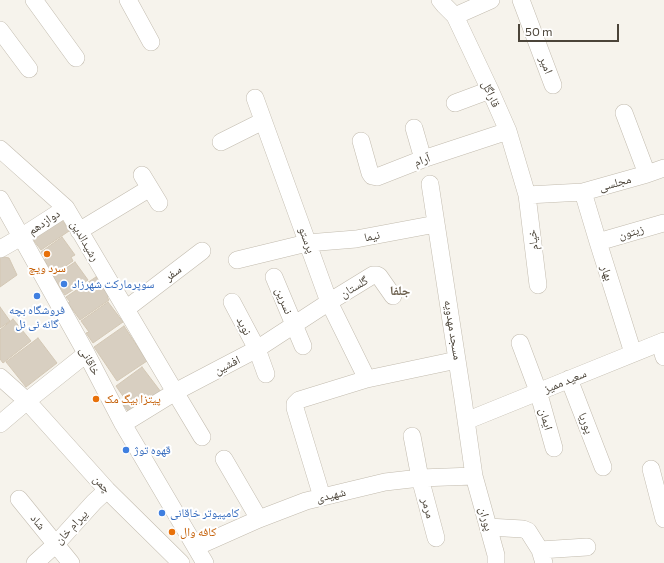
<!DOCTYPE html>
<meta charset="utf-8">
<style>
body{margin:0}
#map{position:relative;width:664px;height:563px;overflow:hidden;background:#f6f3ec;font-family:Commissioner,sans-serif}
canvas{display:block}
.scale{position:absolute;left:518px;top:24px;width:101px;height:18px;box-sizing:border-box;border:2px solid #4b4439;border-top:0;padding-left:5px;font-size:12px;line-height:14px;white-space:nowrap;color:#4b4439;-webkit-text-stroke:3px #fff;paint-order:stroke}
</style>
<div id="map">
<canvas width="664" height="563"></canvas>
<div class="scale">50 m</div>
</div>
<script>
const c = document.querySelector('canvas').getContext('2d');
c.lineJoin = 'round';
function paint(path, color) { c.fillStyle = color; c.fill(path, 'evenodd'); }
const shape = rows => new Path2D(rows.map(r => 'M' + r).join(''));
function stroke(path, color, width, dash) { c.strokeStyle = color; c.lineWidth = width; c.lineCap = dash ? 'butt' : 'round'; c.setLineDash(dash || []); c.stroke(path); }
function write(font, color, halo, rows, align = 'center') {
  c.font = font + ' Commissioner,"Noto Naskh Arabic",sans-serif'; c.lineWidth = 4; c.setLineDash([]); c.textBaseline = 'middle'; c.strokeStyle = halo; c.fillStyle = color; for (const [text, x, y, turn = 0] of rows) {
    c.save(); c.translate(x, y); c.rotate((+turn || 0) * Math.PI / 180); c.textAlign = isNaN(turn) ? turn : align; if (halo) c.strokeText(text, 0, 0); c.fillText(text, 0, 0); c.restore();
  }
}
const building = shape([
 [61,218,69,231,41,250,34,241,39,229,61,218],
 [62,237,75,255,71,257,73,261,54,274,44,260,46,259,41,252,62,237],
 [0,256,9,258,17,275,0,287,0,256],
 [75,262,88,280,65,295,53,277,75,262],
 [96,277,109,296,107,297,109,300,80,320,68,303,70,302,66,297,96,277],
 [108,302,123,322,93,343,86,333,89,332,81,321,108,302],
 [0,307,10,321,0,328,0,307],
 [13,319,31,341,3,363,0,359,0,330,13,319],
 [124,326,147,361,117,381,94,347,124,326],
 [38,338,57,363,26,387,6,362,38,338],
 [142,367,161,392,131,415,121,402,125,399,116,386,142,367]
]);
paint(building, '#d8cfc1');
stroke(building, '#d3c7b4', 1);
const minor = shape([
 [34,0,76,58],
 [128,0,151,42],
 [440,0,444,5,455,16,490,90,508,131,527,195,538,285],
 [521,0,553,85],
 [455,16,491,0],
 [0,30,29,69],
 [255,98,329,302,367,379],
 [455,103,490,90],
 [624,113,647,174],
 [414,128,423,159],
 [361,141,370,173,372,176,377,177,423,159,508,131],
 [221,142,263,121],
 [0,149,66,208,175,392,202,437],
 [142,175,159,203],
 [430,184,463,399,474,476,496,555,496,563],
 [583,192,598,242,633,353],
 [527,195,583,192,647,174,664,168],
 [0,199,85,351,123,424,205,563],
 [79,231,150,188],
 [598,242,664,223],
 [0,249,21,237,66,208],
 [237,260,307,243,356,239,436,224],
 [274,277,303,346],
 [232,302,257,349,266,374],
 [126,309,202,251],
 [520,343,538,391,554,448],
 [660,343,664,357],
 [0,377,27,401,107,490,181,563],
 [569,379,603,467],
 [466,421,664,341],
 [0,424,27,401,86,354],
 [123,424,175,392,257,349,329,302,373,275,377,275,379,276,393,296],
 [412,436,420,478,436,538],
 [224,459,259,519],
 [651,469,664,519],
 [322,497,295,408,295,404,299,400,367,379,457,360],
 [19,499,71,563],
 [488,527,523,529,528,531,540,550,544,563],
 [196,547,259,519,306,501,385,482,420,478,474,476],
 [540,550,587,547],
 [35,563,56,544,94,502,107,490]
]);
stroke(minor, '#c2bbae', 18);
stroke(minor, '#fff', 17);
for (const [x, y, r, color] of [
 [47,254,4,"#e8710a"],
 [64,284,4,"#3f7fe0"],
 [37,296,4,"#3f7fe0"],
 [96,399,4,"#e8710a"],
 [126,450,4,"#3f7fe0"],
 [162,513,4,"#3f7fe0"],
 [172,532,4,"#e8710a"]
]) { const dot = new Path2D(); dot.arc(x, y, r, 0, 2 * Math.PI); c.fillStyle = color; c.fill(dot); stroke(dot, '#fff', 1.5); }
write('12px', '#4b4439', '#fff', [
 ["امیر",546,65,69],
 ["قاراگل",491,94,66],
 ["آرام",422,160,-20],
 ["مجلسی",615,183,-15],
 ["دوازدهم",44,222,-34],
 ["زیتون",631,232,-16],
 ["نیما",372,236,-11],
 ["پرستو",307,240,70],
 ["خیام",533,240,-97],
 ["رشیدالدین",85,241,60],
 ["سفر",173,273,-37],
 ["بهار",607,273,72],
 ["گلستان",354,287,-31],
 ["نسرین",284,301,68],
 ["نوید",244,326,63],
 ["مسجد مهدویه",453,330,81],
 ["خاقانی",90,361,62],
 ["افشین",227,365,-27],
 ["سعید ممیز",565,381,-22],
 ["ایمان",546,419,75],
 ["پوریا",586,423,69],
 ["چمن",102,484,47],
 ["شهیدی",331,495,-13],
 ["مرمر",428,508,75],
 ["پوران",486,519,75],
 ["شاد",38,522,51],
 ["یپرام خان",71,527,-47]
]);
write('12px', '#c56008', '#fff', [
 ["سرد ویچ",47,268,"center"],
 ["پیتزا بیگ مک",104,399],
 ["کافه وال",180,532]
], 'left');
write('12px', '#366cbe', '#fff', [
 ["سوپرمارکت شهرزاد",72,284],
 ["فروشگاه بچه",37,310,"center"],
 ["گانه نی نل",37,324,"center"],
 ["قهوه توژ",134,450],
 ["کامپیوتر خاقانی",170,513]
], 'left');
write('bold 13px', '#6e6250', '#fff', [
 ["جلفا",400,291]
]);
</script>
